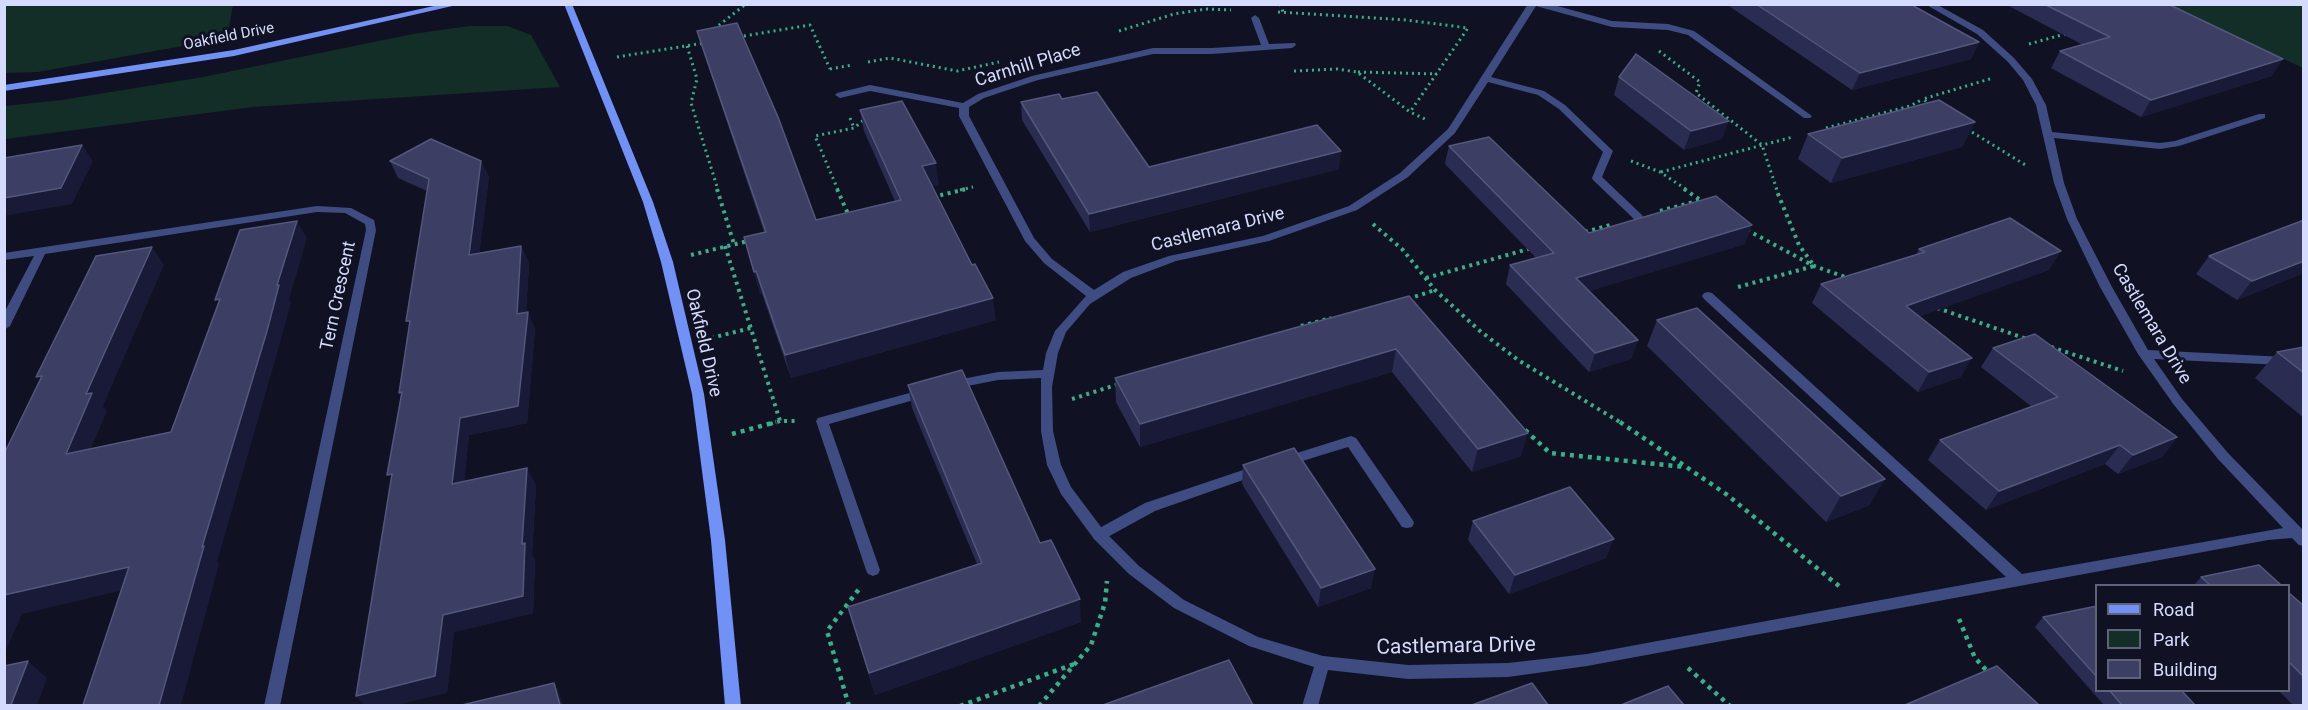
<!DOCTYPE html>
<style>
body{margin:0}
#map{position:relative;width:2308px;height:710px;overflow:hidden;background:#101224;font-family:Roboto,sans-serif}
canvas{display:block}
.frame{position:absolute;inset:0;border:6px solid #d5dbfd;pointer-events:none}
.legend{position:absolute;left:2095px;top:584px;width:195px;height:108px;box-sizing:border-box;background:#101224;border:2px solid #5f627b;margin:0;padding:8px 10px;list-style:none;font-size:18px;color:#d5dbfd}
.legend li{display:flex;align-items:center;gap:12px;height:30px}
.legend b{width:30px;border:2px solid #5f627b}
</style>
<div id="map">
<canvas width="2308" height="710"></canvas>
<div class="frame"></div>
<ul class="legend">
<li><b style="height:8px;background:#7291f7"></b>Road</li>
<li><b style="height:16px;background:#132e26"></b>Park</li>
<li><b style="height:16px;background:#3c3f63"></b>Building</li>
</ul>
</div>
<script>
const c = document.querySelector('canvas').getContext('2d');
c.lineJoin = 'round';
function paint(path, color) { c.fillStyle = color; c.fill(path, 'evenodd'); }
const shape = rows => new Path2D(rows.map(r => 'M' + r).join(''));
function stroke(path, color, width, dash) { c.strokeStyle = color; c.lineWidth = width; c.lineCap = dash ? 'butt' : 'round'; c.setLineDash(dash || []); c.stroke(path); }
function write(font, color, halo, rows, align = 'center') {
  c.font = font + ' Roboto,sans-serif'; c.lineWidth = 6; c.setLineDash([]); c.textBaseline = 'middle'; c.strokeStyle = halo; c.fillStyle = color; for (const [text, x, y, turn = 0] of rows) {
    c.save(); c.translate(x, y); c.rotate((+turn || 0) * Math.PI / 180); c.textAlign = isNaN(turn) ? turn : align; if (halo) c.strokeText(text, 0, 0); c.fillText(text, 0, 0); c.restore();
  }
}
paint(shape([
 [4,5,5,4,233,5,227,38,38,72,5,73],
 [2168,5,2303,5,2303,68],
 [469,26,507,26,531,35,560,87,253,107,5,139,5,106,62,100,203,77,413,34]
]), '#132e26');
stroke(shape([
 [1280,4,1283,12],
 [1278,12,1406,20,1468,28,1410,112],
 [714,29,746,4],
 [1119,31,1174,14,1206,9,1231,10],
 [738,37,810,25,830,69],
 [2029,44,2065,34],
 [687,46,697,79,691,103,718,190],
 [1659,51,1700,82,1696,93,1762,145,1777,190],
 [617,57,704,43],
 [868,62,890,58,957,71,999,62],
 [830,69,852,65],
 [1294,71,1337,69,1357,72,1410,112,1427,120],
 [1358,72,1437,74],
 [1931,105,1923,99,1993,78],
 [850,118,854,128],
 [1826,128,1910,106,1923,99],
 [1967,129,2027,166],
 [1631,161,1660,172,1687,190],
 [1661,172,1793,137],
 [838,190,815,136,854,128,865,119],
 [960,190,973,187]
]), '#36b089', 3, [2, 4]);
stroke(shape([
 [717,189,734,244],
 [837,189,849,216],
 [1684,189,1705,203],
 [933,197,966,189],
 [1660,211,1701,200],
 [1373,224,1403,250,1435,290,1480,331,1518,360,1623,424],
 [1747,230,1814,266,1848,278],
 [1585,232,1610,225],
 [725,246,780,421,797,421],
 [691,255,748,241],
 [1426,278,1532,248],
 [1738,287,1814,266,1799,245,1776,189],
 [1408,299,1435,290],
 [1937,308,2027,339],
 [1301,326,1331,318],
 [711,338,751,328],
 [2051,347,2123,371],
 [1072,399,1119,384],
 [770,424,780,421]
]), '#36b089', 4, [3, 4.5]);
stroke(shape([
 [1620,422,1726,494,1839,586],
 [1525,430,1550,453,1685,467],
 [732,434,776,422],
 [1959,619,1975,658,1988,672],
 [1688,668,1730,706],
 [849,706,827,631,859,589],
 [960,706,1077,663],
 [1039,706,1091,645,1105,603,1107,581]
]), '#36b089', 4.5, [4, 5]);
paint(shape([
 [1351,436,1356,438,1412,519,1414,523,1412,527,1407,528,1402,527,1348,447,1286,466,1281,464,1279,461,1281,458,1351,436],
 [1258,465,1263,467,1265,470,1263,473,1155,511,1104,539,1099,540,1094,539,1092,535,1094,531,1145,503,1258,465]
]), '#3e4c81');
paint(shape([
 [1528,4,1550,4,1612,21,1668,24,1694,31,1812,116,1810,118,1804,118,1688,35,1668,30,1612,27,1536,6,1491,77,1544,91,1565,105,1613,151,1602,177,1642,215,1643,217,1642,219,1634,219,1593,180,1592,178,1603,152,1559,109,1538,95,1488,82,1455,133,1408,177,1357,210,1269,241,1176,261,1131,278,1090,304,1066,332,1058,353,1052,387,1053,431,1061,465,1071,487,1104,531,1139,566,1184,600,1258,637,1323,656,1408,665,1508,663,1587,654,2006,577,1704,299,1702,296,1704,293,1708,292,1712,293,2022,574,2283,528,2218,459,2174,405,2138,354,2100,287,2067,219,2054,183,2036,105,2023,80,2008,62,1977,34,1925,4,1936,4,1983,30,2014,58,2032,79,2046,105,2052,132,2160,143,2175,141,2259,114,2265,114,2265,118,2179,146,2160,149,2054,138,2064,183,2077,219,2112,287,2148,350,2304,358,2304,366,2154,359,2182,399,2228,453,2304,531,2304,546,2299,545,2292,538,2268,540,1587,666,1508,677,1408,679,1328,670,1318,706,1302,706,1314,667,1249,646,1174,608,1129,574,1094,539,1061,494,1047,465,1041,431,1041,378,998,380,952,389,946,385,952,381,998,372,1043,370,1046,353,1055,331,1086,296,1044,263,1025,241,959,116,959,108,870,91,840,98,835,95,837,93,870,85,963,103,978,94,1032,76,1153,48,1212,48,1261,45,1251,18,1255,15,1259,18,1269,44,1295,43,1296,45,1292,48,1212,54,1153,54,1038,80,984,98,969,107,969,116,1034,238,1052,259,1094,290,1123,272,1169,256,1263,236,1349,206,1400,173,1448,129,1528,4],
 [317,206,351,208,374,220,376,230,280,706,264,706,366,230,365,224,345,213,317,212,45,254,10,326,4,330,4,313,34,256,4,260,4,253,317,206],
 [924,389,930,393,928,396,829,424,880,570,878,574,873,576,868,574,866,570,816,421,818,418,924,389]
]), '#3e4c81');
paint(shape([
 [443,4,461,4,234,56,4,91,4,85,234,50,443,4],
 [564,4,572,4,653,202,673,262,704,394,725,540,741,706,725,706,711,540,692,394,661,262,643,202,564,4]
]), '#7291f7');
paint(shape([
 [1726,4,1910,4,1979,42,1971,59,1852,90],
 [2005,4,2168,4,2272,76,2141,117,2051,68,2060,51,2083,45],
 [697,31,816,220,895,201,864,131,860,110,939,185,932,186,996,320,791,378,762,294,760,294,744,237,764,232,703,51],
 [1619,77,1722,139,1684,150,1614,95],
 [1062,99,1149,167,1339,169,1090,232,1022,120,1021,102],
 [1975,122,1962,147,1831,183,1798,159,1808,134],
 [1449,146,1589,233,1745,244,1589,291,1638,340,1631,359,1589,372,1506,284,1510,265,1536,258,1445,164],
 [390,161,481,161,489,177,479,253,521,246,529,263,526,312,535,329,527,423,469,435,464,481,536,485,532,555,535,560,533,613,454,632,447,693,391,480,409,327,427,191,398,178],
 [2304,220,2304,273,2237,300,2196,274,2209,256],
 [1919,249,2049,270,1919,316,1961,377,1918,392,1812,303,1821,284,1916,255],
 [1409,296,1521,456,1472,472,1392,372,1140,447,1116,402,1115,378],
 [1657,320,1870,505,1826,522,1647,346],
 [2304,347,2304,418,2255,378,2277,352],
 [1993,348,2177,437,2162,457,2118,474,2105,464,1986,510,1928,460,1940,440,2032,407,1981,367],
 [908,385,1040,543,1081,622,875,695,848,607,977,564,912,408],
 [1243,465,1371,588,1318,607,1242,484],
 [1473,521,1606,558,1509,594,1468,540],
 [2201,577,2281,585,2194,585],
 [2289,593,2304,606,2304,705,2293,705,2278,690,2289,690],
 [2097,606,2097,690,2181,690,2195,705,2104,705,2035,627,2043,617]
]), '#2a2c51');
paint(shape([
 [1979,42,1971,59,1852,90,1860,73],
 [2283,59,2272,76,2141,117,2151,100],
 [1729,121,1722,139,1684,150,1691,131],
 [1975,122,1962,147,1831,183,1842,158],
 [82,145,93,161,72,204,4,216,4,198],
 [1341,151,1339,169,1090,232,1089,214],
 [481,161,489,177,477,272,469,255],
 [936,163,939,185,925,188,922,166],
 [297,221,307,238,289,300,291,303,278,350,217,562,219,564,181,705,159,705,202,547,277,285],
 [1752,225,1745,244,1570,297,1576,278],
 [521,246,529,263,525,331,517,314],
 [152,247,164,265,103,406,107,411,81,472,66,454,86,394],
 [2061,251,2049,270,1896,325,1906,306],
 [2304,261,2304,273,2237,300,2252,281],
 [756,271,762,294,760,294,754,272],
 [993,298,996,320,791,378,785,355],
 [528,312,535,329,527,423,469,435,462,501,452,484,460,418],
 [1638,340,1631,359,1589,372,1595,353],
 [1396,349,1392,372,1140,447,1140,424],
 [1972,358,1961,377,1918,392,1929,372],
 [1528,433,1521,456,1472,472,1478,449],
 [2177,437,2162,457,2118,474,2133,455],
 [2120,445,2105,464,1986,510,1999,491],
 [527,468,536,485,532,555,535,560,533,613,454,632,447,693,397,705,364,705,356,696,443,615,522,544],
 [1885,479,1870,505,1826,522,1841,496],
 [1614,539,1606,558,1509,594,1515,575],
 [129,567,145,585,22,614,4,655,4,595],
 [1375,569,1371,588,1318,607,1321,588],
 [1080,599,1081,622,875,695,869,673],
 [28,661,47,678,37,705,11,705],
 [554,683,559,692,563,705,560,705]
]), '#181a37');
const building = shape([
 [1756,4,1910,4,1979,42,1860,73,1756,4],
 [2044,4,2168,4,2283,59,2151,100,2060,51,2110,37,2044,4],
 [737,23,778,117,816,220,901,200,860,110,902,101,936,163,922,166,972,265,975,264,993,298,785,355,756,271,754,272,744,237,766,232,697,31,737,23],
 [1636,54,1729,121,1691,131,1619,77,1636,54],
 [1097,92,1149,167,1317,125,1341,151,1089,214,1021,102,1059,94,1062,99,1097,92],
 [1939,100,1975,122,1842,158,1808,134,1939,100],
 [1489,137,1589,233,1716,196,1752,225,1576,278,1638,340,1595,353,1510,265,1554,253,1449,146,1489,137],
 [431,139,481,161,469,255,521,246,517,314,528,312,518,406,460,418,452,484,527,468,522,544,525,543,523,596,443,615,435,676,356,696,392,474,387,475,402,392,399,393,410,321,406,321,429,179,390,161,431,139],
 [82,145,61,188,4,198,4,158,82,145],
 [2010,218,2061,251,1906,306,1972,358,1929,372,1821,284,1925,252,1919,249,2010,218],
 [2304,220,2304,261,2252,281,2209,256,2304,220],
 [297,221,277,285,279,285,267,331,202,547,204,546,159,705,83,705,129,567,4,595,4,454,42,376,36,377,96,256,152,247,86,394,92,393,66,454,171,432,220,299,215,300,240,230,297,221],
 [1409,296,1528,433,1478,449,1396,349,1140,424,1115,378,1409,296],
 [1697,308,1885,479,1841,496,1657,320,1697,308],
 [2035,334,2177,437,2133,455,2120,445,1999,491,1940,440,2058,397,1993,348,2035,334],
 [2304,347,2304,373,2277,352,2304,347],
 [962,370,1040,543,1051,540,1080,599,869,673,848,607,982,563,908,385,962,370],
 [1294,448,1375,569,1321,588,1243,465,1294,448],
 [1570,487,1614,539,1515,575,1473,521,1570,487],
 [2259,565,2281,585,2210,585,2201,577,2259,565],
 [2289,593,2304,606,2304,677,2289,662,2289,593],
 [2097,606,2097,677,2043,617,2097,606],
 [1229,660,1253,705,1103,705,1229,660],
 [28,661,11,705,4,705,4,666,28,661],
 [1997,666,2039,705,1905,705,1997,666],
 [554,683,560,705,462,705,554,683],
 [1532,683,1548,705,1472,705,1532,683],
 [1668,686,1684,705,1621,705,1668,686],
 [2109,690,2181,690,2195,705,2122,705,2109,690]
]);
paint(building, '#3c3f63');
stroke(building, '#54577c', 1.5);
write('15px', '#d5dbfd', '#101224', [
 ["Oakfield Drive",229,37,-11]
]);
write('18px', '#d5dbfd', '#101224', [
 ["Carnhill Place",1028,66,-17],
 ["Castlemara Drive",1218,230,-14],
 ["Tern Crescent",339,296,-78],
 ["Castlemara Drive",2151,324,59],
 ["Oakfield Drive",703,343,77]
]);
write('21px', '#d5dbfd', '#101224', [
 ["Castlemara Drive",1456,647,-1]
]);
</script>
